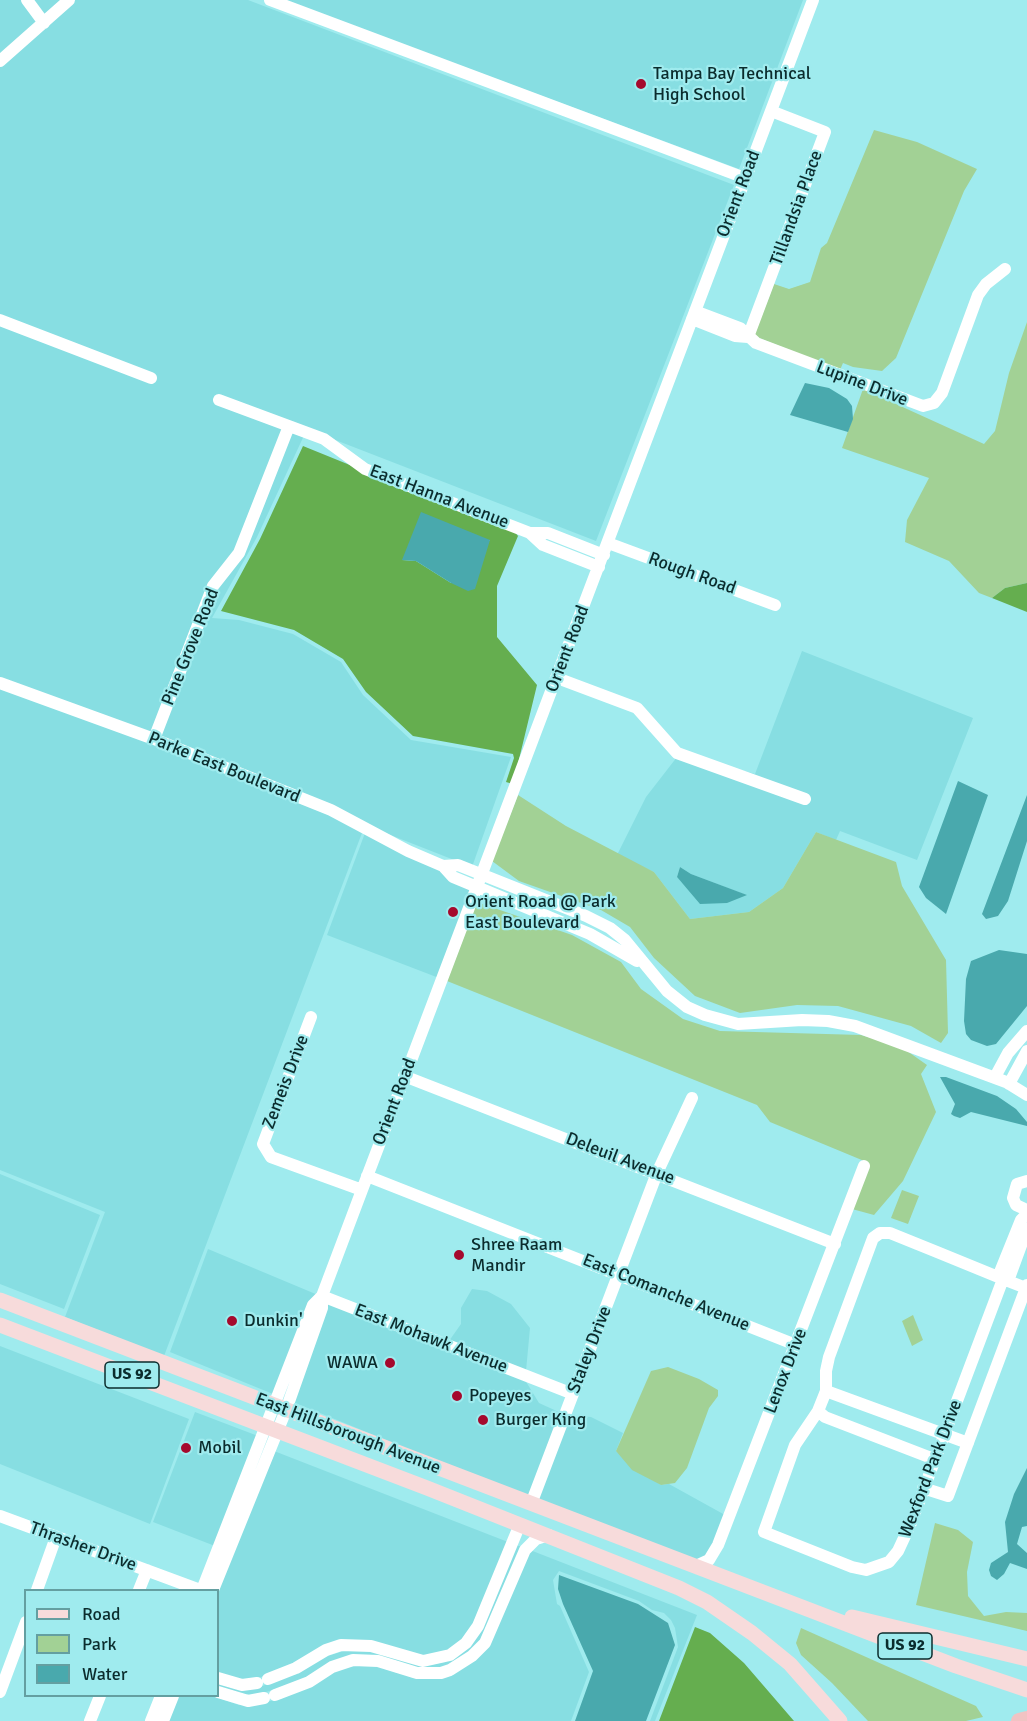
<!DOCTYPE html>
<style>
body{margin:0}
#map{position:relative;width:1027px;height:1721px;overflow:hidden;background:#9febee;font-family:Signika,sans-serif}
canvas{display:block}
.legend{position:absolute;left:24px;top:1589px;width:195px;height:108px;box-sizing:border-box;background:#9febee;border:2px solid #649fa1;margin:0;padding:8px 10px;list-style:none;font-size:18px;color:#0b2c2d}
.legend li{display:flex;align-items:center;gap:12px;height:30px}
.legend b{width:30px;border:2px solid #649fa1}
</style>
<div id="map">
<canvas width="1027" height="1721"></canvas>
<ul class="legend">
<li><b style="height:8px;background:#f7dbdb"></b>Road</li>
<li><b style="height:16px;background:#a2d195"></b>Park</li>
<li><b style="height:16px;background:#49a9ad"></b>Water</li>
</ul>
</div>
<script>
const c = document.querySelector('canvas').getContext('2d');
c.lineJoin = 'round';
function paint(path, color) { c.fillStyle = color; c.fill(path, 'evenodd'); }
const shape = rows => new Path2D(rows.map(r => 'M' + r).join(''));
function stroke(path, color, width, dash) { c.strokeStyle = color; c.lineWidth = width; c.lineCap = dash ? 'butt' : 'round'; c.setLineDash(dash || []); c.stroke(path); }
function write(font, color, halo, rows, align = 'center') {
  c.font = font + ' Signika,sans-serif'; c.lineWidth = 4.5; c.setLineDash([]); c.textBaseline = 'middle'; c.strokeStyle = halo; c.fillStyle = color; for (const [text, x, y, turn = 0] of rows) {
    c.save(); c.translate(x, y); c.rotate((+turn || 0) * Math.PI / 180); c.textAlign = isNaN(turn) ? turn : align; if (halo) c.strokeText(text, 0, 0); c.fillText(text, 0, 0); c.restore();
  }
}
paint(shape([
 [0,0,248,0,734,185,596,541,307,429,257,537,212,618,239,620,293,634,341,662,363,695,411,740,511,757,472,867,365,825,164,1356,65,1317,105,1212,0,1170],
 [283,0,803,0,739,169],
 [802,651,973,718,917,860,840,831,836,840,816,832,783,888,749,912,690,919,654,872,617,855,646,797,677,757,807,805,810,797,730,767,755,774],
 [680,867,691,874,746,895,685,886,677,877],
 [365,833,440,867,473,891,439,978,327,935],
 [0,1174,100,1215,64,1309,0,1284],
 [208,1249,318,1295,273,1394,170,1352],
 [472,1289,487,1291,511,1304,530,1328,526,1371,449,1341,461,1324,461,1308],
 [326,1303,525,1380,539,1403,561,1413,528,1498,293,1402],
 [0,1346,189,1419,150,1524,0,1464],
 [195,1412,258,1436,215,1546,153,1522],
 [569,1415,591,1417,623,1433,616,1451,661,1485,669,1484,725,1515,709,1554,696,1562,536,1501],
 [274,1451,508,1542,468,1635,448,1651,423,1656,372,1642,258,1678,242,1680,218,1673,218,1590],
 [516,1545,522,1547,477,1647,445,1668,418,1669,379,1657,253,1696,218,1688,218,1683,260,1687,291,1675,335,1651,363,1649,429,1665,445,1662,464,1651],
 [530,1550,697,1615,655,1721,650,1721,678,1647,675,1628,671,1620,664,1613,652,1610,639,1601,559,1571,553,1580,557,1604,560,1606,589,1672,571,1721,168,1721,177,1696,213,1696,239,1705,254,1705,283,1698,341,1668,370,1664,405,1675,474,1660]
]), '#87dee2');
paint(shape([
 [874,130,917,142,977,169,964,191,896,358,882,371,853,367,843,363,840,370,754,336,774,284,789,289,810,282,821,248,827,243,837,219],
 [1027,322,1027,583,1005,588,992,598,979,593,949,561,905,542,907,520,929,478,842,448,863,389,984,444,995,431,1009,373],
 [518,795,566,826,654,872,690,919,749,912,783,888,816,832,896,862,902,886,946,960,948,1033,941,1043,911,1026,838,1006,797,1005,740,1013,695,996,654,958,630,927,601,910,519,881,492,861],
 [477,902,572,935,621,962,641,989,683,1019,720,1031,861,1035,900,1046,927,1065,921,1074,936,1112,903,1181,874,1215,852,1209,869,1163,770,1122,757,1105,447,981],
 [902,1190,919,1196,908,1224,891,1218],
 [913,1315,923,1340,912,1346,902,1321],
 [668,1367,699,1379,718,1390,718,1396,709,1408,687,1468,675,1483,661,1485,632,1470,616,1451,651,1371],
 [935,1523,958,1530,973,1542,967,1572,968,1596,984,1616,1006,1612,1027,1613,1027,1631,916,1605],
 [801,1628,976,1706,983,1717,966,1721,868,1721,832,1683,801,1655,796,1643]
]), '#a2d195');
paint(shape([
 [303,446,515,532,518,536,497,586,497,637,537,685,513,784,506,782,514,758,513,754,413,736,366,692,343,659,294,630,221,611,260,539],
 [490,540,451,583,416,561,402,560],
 [1027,583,1027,612,992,598,1005,588],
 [695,1627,710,1633,744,1663,794,1721,659,1721]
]), '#65ae4f');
paint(shape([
 [805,383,829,388,847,399,852,406,853,419,848,432,790,415],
 [421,512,490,540,475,589,468,591,451,583,416,561,402,560],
 [958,781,988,795,946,914,926,898,919,887],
 [1027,795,1027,841,1008,901,998,916,986,919,982,914],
 [680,867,691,874,747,895,727,903,700,904,677,877],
 [999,950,1027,954,1027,1006,996,1044,987,1046,971,1040,966,1034,964,1021,966,979,971,961],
 [940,1077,946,1077,997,1096,1016,1109,1027,1122,1027,1126,971,1112,960,1118,954,1116,951,1114,955,1104],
 [1027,1468,1027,1526,1022,1527,1017,1544,1027,1553,1027,1569,1010,1563,1004,1574,997,1580,991,1576,989,1570,991,1563,1008,1552,1005,1522,1014,1494],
 [559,1575,638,1604,668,1623,675,1645,646,1721,575,1721,593,1671,563,1604,558,1589]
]), '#49a9ad');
stroke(shape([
 [27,0,44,23],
 [270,0,745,178],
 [0,61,69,0],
 [695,311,740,328,756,343,923,406,934,403,942,393,978,295,986,284,1005,269],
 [692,319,735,336,748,337],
 [0,320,151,378],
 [748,337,825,132,771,111],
 [219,400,324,439,365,469,530,533,548,533,604,555],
 [530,533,543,545,599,567],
 [608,543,775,605],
 [557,678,637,708,677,753,805,799],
 [0,683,154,739,331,810,408,851,443,866,458,865,586,916,610,928,625,940,667,991,687,1007,705,1015,738,1024,802,1020,828,1021,855,1026,1006,1082,1027,1095],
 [154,739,213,586,239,553,289,426],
 [443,866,453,877,590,934,637,961],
 [311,1017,263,1144,271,1157,362,1190],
 [404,1076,835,1244],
 [995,1077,1008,1053,1027,1031],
 [1009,1084,1027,1051],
 [367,1176,796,1345],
 [1027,1181,1017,1184,1013,1198,1016,1205,1027,1210],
 [998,1277,1021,1220,1027,1214],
 [1003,1279,911,1523,898,1551,889,1562,866,1570,852,1567,764,1532,795,1445,818,1411,826,1391,826,1371,829,1357,873,1238,880,1233,890,1233,937,1252,1008,1281,1026,1288],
 [1008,1281,1027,1229],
 [322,1296,573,1394],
 [826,1391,968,1443],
 [818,1411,825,1417,934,1459],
 [923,1488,948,1496,1027,1285],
 [531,1504,657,1173,692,1098],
 [0,1516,200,1590],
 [696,1566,709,1560,718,1545,864,1166],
 [37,1590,56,1537],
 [139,1590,147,1570],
 [202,1590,313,1305,322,1296],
 [213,1590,286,1410,322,1308,322,1296,362,1190,813,0],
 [218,1678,242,1685,257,1683],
 [268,1679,296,1668,326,1650,341,1645,371,1646,423,1661,450,1655,466,1643,478,1626,520,1524],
 [0,1692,26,1622],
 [218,1692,248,1701,264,1698],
 [275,1695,309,1682,332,1667,353,1660,378,1661,417,1673,441,1673,450,1670,472,1656,485,1643,525,1550,536,1539,549,1535],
 [90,1721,100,1696],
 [151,1721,161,1696],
 [163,1721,173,1696]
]), '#fff', 12);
stroke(shape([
 [0,1300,956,1666,1027,1690],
 [0,1325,427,1488,679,1588,707,1602,752,1633,790,1664,840,1721],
 [852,1617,1027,1659]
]), '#f7dbdb', 15);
stroke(shape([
 [1019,1721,1027,1719]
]), '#f1c3c3', 16);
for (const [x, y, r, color] of [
 [641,84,6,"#a5092d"],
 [453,912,6,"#a5092d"],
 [459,1255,6,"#a5092d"],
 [232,1321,6,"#a5092d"],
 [390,1363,6,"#a5092d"],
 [457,1396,6,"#a5092d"],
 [483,1420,6,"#a5092d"],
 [186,1448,6,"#a5092d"]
]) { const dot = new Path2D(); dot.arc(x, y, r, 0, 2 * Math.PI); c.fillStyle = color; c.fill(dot); stroke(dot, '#9febee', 2); }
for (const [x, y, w] of [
 [132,1375,54],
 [905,1646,54]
]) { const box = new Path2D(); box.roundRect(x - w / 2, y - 13, w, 26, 4.5); c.fillStyle = '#9febee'; c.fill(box); stroke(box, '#0b2c2d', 1.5); }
write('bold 16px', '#0b2c2d', null, [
 ["US 92",132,1375],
 ["US 92",905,1646]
]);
write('18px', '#0b2c2d', '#9febee', [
 ["Tampa Bay Technical",653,74],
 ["High School",653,95],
 ["Orient Road @ Park",465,902],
 ["East Boulevard",465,923],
 ["Shree Raam",471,1245],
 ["Mandir",471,1266],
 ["Dunkin'",244,1321],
 ["WAWA",378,1363,"right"],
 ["Popeyes",469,1396],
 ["Burger King",495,1420],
 ["Mobil",198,1448]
], 'left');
write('18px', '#0b2c2d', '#9febee', [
 ["Orient Road",739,194,-69],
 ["Tillandsia Place",797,208,-70],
 ["Lupine Drive",862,384,21],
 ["East Hanna Avenue",439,497,21],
 ["Rough Road",692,574,20],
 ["Pine Grove Road",191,647,-68],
 ["Orient Road",568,649,-69],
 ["Parke East Boulevard",224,768,22],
 ["Zemeis Drive",286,1082,-69],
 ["Orient Road",395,1102,-69],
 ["Deleuil Avenue",620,1159,21],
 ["East Comanche Avenue",666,1293,22],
 ["East Mohawk Avenue",431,1339,21],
 ["Staley Drive",590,1350,-69],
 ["Lenox Drive",786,1371,-69],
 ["East Hillsborough Avenue",348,1434,21],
 ["Wexford Park Drive",931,1469,-69],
 ["Thrasher Drive",83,1547,20]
]);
</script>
